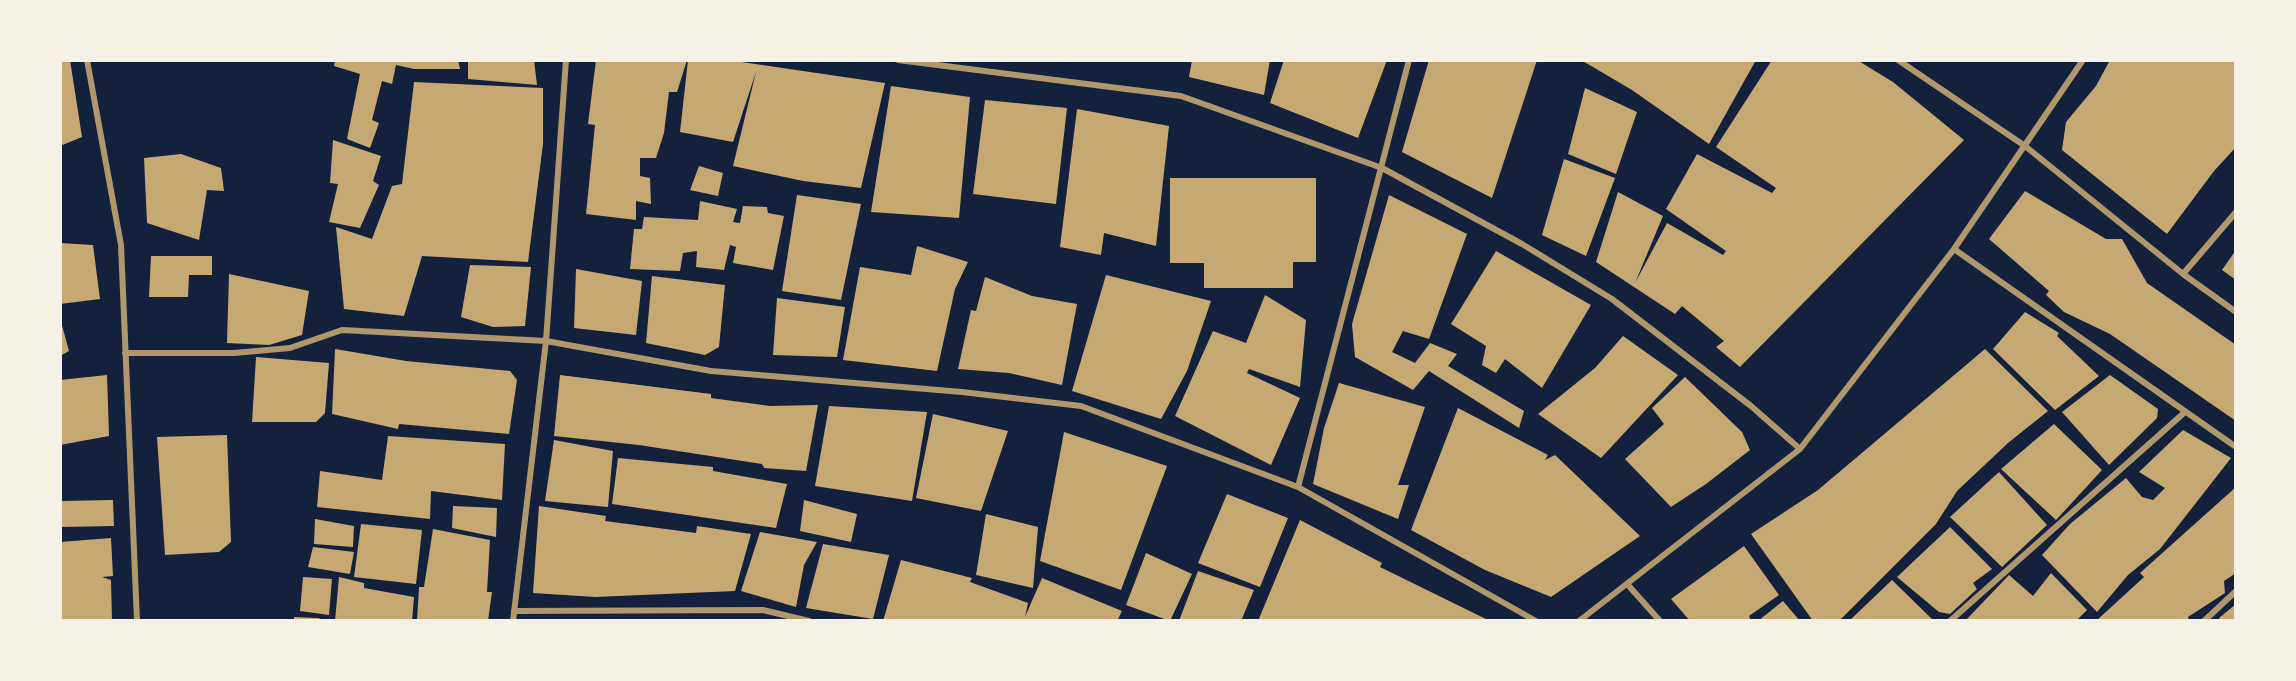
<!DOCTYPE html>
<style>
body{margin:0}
#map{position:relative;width:2296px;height:681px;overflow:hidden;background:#14213d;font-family:"Open Sans",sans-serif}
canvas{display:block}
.frame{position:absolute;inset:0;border:62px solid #f6f1e7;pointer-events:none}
</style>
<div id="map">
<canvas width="2296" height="681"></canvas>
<div class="frame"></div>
</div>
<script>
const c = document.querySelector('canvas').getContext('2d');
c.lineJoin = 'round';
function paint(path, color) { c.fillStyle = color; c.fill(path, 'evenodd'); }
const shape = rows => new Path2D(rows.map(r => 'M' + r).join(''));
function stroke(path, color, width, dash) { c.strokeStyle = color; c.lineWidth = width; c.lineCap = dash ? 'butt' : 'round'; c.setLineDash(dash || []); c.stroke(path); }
paint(shape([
 [60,60,70,60,82,137,60,146],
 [335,60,458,60,460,69,414,69,396,65,392,84,382,81,372,120,379,123,370,148,347,139,360,74,334,66],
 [468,60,534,60,537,85,468,79],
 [596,60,687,60,677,92,669,92,664,133,656,158,640,158,640,176,650,178,651,204,636,201,636,220,586,214,595,125,588,124],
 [688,60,728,60,885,83,861,188,803,181,733,166,756,72,733,142,680,132],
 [1192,60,1270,60,1264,95,1189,77],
 [1284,60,1387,60,1358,138,1270,103],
 [1429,60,1537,60,1492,198,1402,152],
 [1581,60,1756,60,1709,144,1632,90],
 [1772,60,1857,60,1893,82,1964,140,1740,367,1716,347,1724,341,1682,306,1675,314,1596,262,1618,192,1663,216,1635,283,1667,223,1723,255,1726,251,1666,209,1697,154,1772,193,1776,188,1716,147],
 [2110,60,2236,60,2236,147,2214,171,2167,234,2062,150,2066,122,2096,86],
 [414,82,543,88,543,144,528,262,422,256,404,316,344,309,336,227,372,239,392,186,402,184],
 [891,86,970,97,959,218,871,212],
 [1585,88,1637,112,1616,174,1568,154],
 [985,100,1067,108,1056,204,973,194],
 [1077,109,1169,126,1156,246,1104,233,1101,255,1060,247],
 [333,140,381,156,373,181,379,185,360,228,329,222,338,184,330,183],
 [181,154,221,168,224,191,207,190,199,240,147,223,144,158],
 [1564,159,1615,178,1586,256,1542,235],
 [699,166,723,173,718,196,690,190],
 [1170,178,1316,178,1316,262,1293,262,1293,288,1204,288,1204,263,1170,263],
 [2025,191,2106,239,2122,239,2147,283,2236,345,2236,421,2110,334,2064,312,2046,295,2049,291,1989,239],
 [797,195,861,204,841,300,782,291],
 [1389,195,1467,234,1429,339,1403,331,1392,352,1415,363,1430,343,1457,354,1448,366,1524,411,1519,428,1429,371,1413,390,1355,357,1352,324],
 [700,201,737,209,733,222,740,223,743,206,767,207,768,213,784,216,773,270,733,263,736,247,730,245,724,270,696,267,697,251,683,253,680,271,630,269,634,229,642,229,644,217,698,220],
 [60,243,93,245,100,299,60,304],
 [917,246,968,262,955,289,937,371,843,360,860,267,911,275],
 [2236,250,2236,280,2222,270],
 [1496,251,1591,305,1542,388,1505,359,1496,373,1482,365,1486,346,1451,324],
 [151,256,212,256,212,275,189,275,188,297,149,297],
 [470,265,531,267,525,326,493,327,461,317],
 [576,269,642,281,636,335,574,328],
 [229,274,309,291,302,335,269,345,227,343],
 [1106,275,1211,301,1187,371,1161,419,1072,391],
 [652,276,725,285,719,347,705,355,646,343],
 [985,277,1032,296,1077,304,1062,385,1009,373,958,369,971,310,976,311],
 [1265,295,1306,320,1300,387,1249,369,1247,373,1300,398,1271,465,1175,416,1213,331,1246,343],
 [777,298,845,307,837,357,773,355],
 [2025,312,2059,333,2057,336,2099,376,2055,410,1993,349],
 [60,318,69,351,60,356],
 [1623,336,1678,375,1601,458,1538,414,1595,368],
 [335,349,406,361,510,371,517,380,509,434,399,424,398,429,332,414],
 [1985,349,2048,411,2008,443,1957,491,1936,524,1839,621,1813,621,1751,534,1818,490],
 [256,357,329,363,325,413,316,422,252,422],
 [107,375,109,436,60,445,60,380],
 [560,375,711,394,711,398,770,406,818,405,806,471,764,468,762,464,639,445,554,436],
 [2110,375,2158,409,2157,418,2109,465,2062,412],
 [1685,377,1742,432,1750,450,1706,484,1671,507,1625,459,1664,424,1652,408],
 [1339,383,1425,407,1398,485,1409,485,1398,519,1313,484,1324,428],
 [829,406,927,412,912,501,815,486],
 [1458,408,1548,455,1545,460,1555,455,1640,536,1551,597,1485,570,1411,530],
 [933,414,1008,431,981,511,916,498],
 [2054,424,2102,470,2056,520,2001,469],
 [2183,430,2231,458,2160,549,2128,575,2097,612,2042,555,2070,524,2126,478,2142,497,2153,500,2165,488,2139,472],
 [1064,432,1167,466,1121,590,1040,561],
 [227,435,231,542,219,552,165,555,157,437],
 [388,436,505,444,502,500,431,491,430,519,317,507,320,471,382,480],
 [554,440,613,451,608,507,545,501],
 [618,458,713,467,713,471,787,484,776,528,612,504],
 [1999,472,2047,525,2002,567,1950,517],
 [2236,487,2236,573,2224,581,2225,593,2188,617,2189,621,2096,621,2144,577,2140,573],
 [1227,494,1288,518,1260,587,1198,563],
 [113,500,114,526,60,527,60,501],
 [804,500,857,514,851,542,800,531],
 [453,506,497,508,496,537,452,528],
 [539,506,606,516,605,521,696,533,697,526,751,534,735,591,595,597,533,593],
 [986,514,1038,527,1033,588,976,575],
 [315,519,354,526,353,547,314,544],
 [1300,520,1382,563,1380,567,1490,621,1258,621],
 [361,524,422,530,416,584,354,577],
 [1950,527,1992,569,1973,583,1977,589,1950,614,1939,612,1897,577],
 [433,529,490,540,487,592,492,592,488,621,417,621,419,587,424,587],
 [760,532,817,542,804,565,796,607,741,591],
 [111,538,113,576,102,577,111,580,112,621,60,621,60,542],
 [823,544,889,555,873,619,806,608],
 [1744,546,1779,595,1749,616,1751,621,1690,621,1671,599],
 [313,547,354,552,350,574,308,567],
 [1146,553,1192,574,1170,621,1126,605],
 [901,560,972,578,970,582,1028,603,1025,617,1042,578,1122,611,1117,621,883,621],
 [1198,571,1254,590,1241,621,1179,621],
 [2051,573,2087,610,2076,621,1965,621,2009,575,2033,596],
 [303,577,332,579,329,615,300,611],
 [339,577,364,583,364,588,414,597,412,621,335,621],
 [1892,580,1934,621,1849,621],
 [1783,601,1800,621,1758,621],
 [2236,604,2236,621,2221,621,2219,618],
 [294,617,318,618,327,621,294,621]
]), '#c6a872');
stroke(shape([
 [87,60,121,245,137,621],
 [898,60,1181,96,1382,168,1522,244,1612,299,1751,406,1800,449],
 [1898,60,2025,146,2183,274,2236,312],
 [1954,249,2236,447],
 [2183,274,2236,212],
 [125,353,234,353,290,348,342,330,546,341,711,371,962,392,1081,406,1298,487,1536,621],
 [1298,487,1409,60],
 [1628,585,1660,621],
 [514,611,763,610,809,621],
 [513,621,546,341,566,60],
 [1579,621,1800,449,1954,249,2083,60],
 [1950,621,2185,412],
 [2204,621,2236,591]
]), '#b1986c', 6);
</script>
